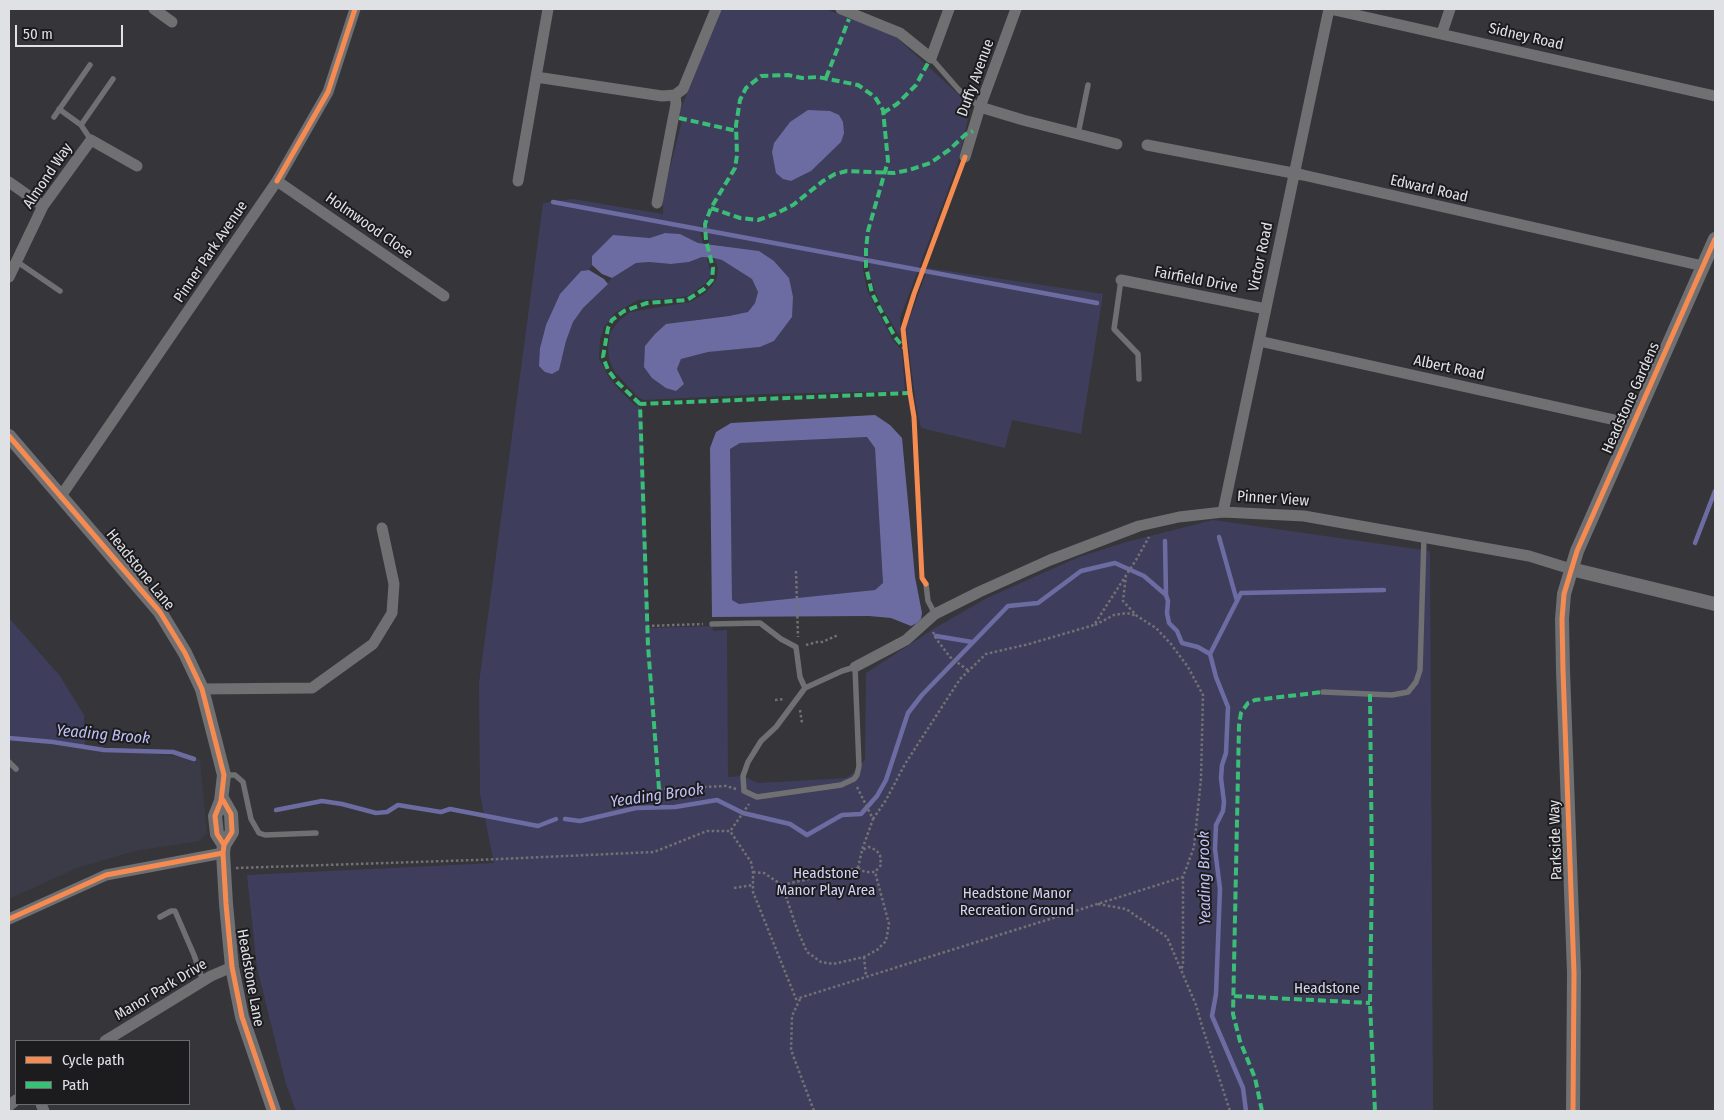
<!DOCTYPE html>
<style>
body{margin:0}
#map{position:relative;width:1724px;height:1120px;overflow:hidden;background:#35353a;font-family:"Fira Sans Condensed",sans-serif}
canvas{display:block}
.frame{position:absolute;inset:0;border:10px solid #e0e1e5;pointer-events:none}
.legend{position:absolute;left:15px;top:1040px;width:175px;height:65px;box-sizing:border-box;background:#1c1c1f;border:1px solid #6a6b6e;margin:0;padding:6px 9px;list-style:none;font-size:15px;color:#e0e1e5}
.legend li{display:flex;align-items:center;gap:10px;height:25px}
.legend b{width:25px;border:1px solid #6a6b6e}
.scale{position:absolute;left:15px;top:25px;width:108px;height:22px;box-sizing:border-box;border:2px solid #e0e1e5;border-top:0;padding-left:6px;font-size:15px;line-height:18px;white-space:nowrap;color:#e0e1e5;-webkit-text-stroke:4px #1c1c1f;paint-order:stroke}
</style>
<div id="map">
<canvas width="1724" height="1120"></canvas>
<div class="frame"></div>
<ul class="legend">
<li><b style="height:6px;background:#f68b52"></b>Cycle path</li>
<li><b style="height:6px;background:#3abd76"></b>Path</li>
</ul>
<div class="scale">50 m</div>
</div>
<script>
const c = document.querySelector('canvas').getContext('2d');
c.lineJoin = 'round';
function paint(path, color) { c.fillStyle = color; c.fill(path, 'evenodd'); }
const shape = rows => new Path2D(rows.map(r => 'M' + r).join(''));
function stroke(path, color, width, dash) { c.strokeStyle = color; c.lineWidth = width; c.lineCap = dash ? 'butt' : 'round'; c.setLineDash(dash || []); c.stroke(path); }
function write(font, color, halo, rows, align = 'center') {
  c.font = font + ' "Fira Sans Condensed",sans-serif'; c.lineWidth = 4; c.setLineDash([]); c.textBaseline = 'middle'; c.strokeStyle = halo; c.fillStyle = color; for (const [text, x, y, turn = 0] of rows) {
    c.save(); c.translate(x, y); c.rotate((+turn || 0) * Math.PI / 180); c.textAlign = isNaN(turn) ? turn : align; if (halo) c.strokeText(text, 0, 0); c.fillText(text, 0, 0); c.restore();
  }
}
paint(shape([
 [9,738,200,759,207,834,199,841,135,851,77,868,9,899]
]), '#3b3b47');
paint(shape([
 [721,9,825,9,894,35,971,106,957,166,900,318,900,337,881,306,873,286,869,272,869,257,863,257,863,269,867,290,893,340,902,351,905,391,766,394,644,400,638,397,615,372,609,360,608,348,610,333,618,322,630,312,690,302,704,294,712,286,717,277,718,268,714,258,722,260,752,279,758,292,755,303,748,312,743,314,688,321,645,346,684,384,677,369,681,359,708,352,760,347,774,341,792,317,789,278,774,261,759,251,709,244,707,224,703,222,700,231,703,244,698,243,680,234,665,233,650,238,613,235,592,256,592,265,589,270,581,271,560,294,546,325,540,348,562,359,566,341,573,322,583,308,612,278,636,263,649,262,671,264,689,262,702,257,707,258,711,275,706,283,689,296,667,299,638,300,615,313,604,327,600,339,599,358,608,376,622,393,635,405,642,408,649,628,712,626,713,631,727,630,728,777,743,776,758,783,846,778,852,774,865,760,866,673,935,628,987,598,1079,557,1126,542,1213,520,1430,551,1433,1111,296,1111,286,1084,257,968,247,875,494,863,480,794,479,683,543,203,572,199,663,214,663,194,681,125,680,111],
 [790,122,811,171,791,181,772,152,774,143],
 [928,268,1103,294,1081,434,1012,420,1005,448,921,428,916,405,906,328],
 [867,437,875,448,883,583,875,590,739,604,732,600,729,449,740,443],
 [9,618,60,676,84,715,85,746,9,738]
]), '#3e3e5c');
paint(shape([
 [808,110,830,111,839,115,843,122,844,133,841,142,811,171,791,181,783,179,776,173,772,152,774,143,790,122],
 [665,233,680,234,698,243,759,251,774,261,789,278,793,297,792,317,774,341,760,347,708,352,681,359,677,369,684,384,676,391,666,388,652,378,644,367,645,346,655,334,666,324,729,316,748,312,755,303,758,292,752,279,722,260,714,258,702,257,689,262,671,264,649,262,636,263,612,278,602,274,592,265,592,256,613,235,650,238],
 [589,270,604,279,608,284,583,308,573,322,566,341,559,370,552,374,545,372,539,366,540,348,546,325,560,294,581,271],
 [875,415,890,425,902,438,915,577,922,613,921,619,917,623,911,626,891,618,869,616,712,617,710,448,716,432,731,423],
 [867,437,875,448,883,583,875,590,739,604,732,600,730,449,740,443]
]), '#6c6ca2');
stroke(shape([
 [553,202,1097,303],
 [1219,537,1237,601],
 [1165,541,1166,595],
 [1695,543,1715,491],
 [936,636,972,642],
 [1210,654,1241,593,1384,590],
 [9,738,53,742,104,750,173,752,194,759],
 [276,810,322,801,342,804,376,813,387,812,398,805,441,812,450,809,538,826,556,819],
 [565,819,580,821,636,808,675,807,717,800,743,813,790,824,807,835,842,815,861,814,877,796,886,780,908,713,922,695,1008,606,1038,603,1081,571,1115,563,1144,576,1166,595,1168,601,1167,613,1169,623,1177,631,1182,643,1198,647,1210,654,1216,677,1228,707,1226,753,1222,765,1221,778,1224,802,1223,811,1216,825,1215,849,1220,889,1216,994,1212,1016,1243,1088,1246,1111]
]), '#6c6ca2', 4.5);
stroke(shape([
 [796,571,798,637],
 [1126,575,1123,601,1137,616,1156,628,1171,644,1188,667,1203,695,1201,779,1194,847,1183,877,1183,966,1181,969],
 [1095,625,1114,615,1127,613,1137,616],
 [647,626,703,624],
 [933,632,937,640,950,657,969,671],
 [806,645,817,642,822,642,838,635],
 [775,700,784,699],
 [800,710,802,723],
 [857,787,873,819,862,850],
 [659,789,726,786,736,789],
 [873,819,886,800,905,764,960,679,986,654,1029,644,1094,625,1136,560,1149,537],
 [731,830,749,804],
 [236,868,477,860,654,852,707,831,730,831,751,862,753,872,753,892,796,999,1183,877],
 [858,868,865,872,875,872,889,924,886,941,877,950,864,957,833,964,821,962,807,952,797,929,782,885,858,868],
 [858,868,862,850,869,847,876,850,880,855,881,865,875,872],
 [753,872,764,873,782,885],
 [734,888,753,885],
 [1098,904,1126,909,1167,937,1196,1005,1202,1026,1230,1111],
 [864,957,866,976],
 [800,999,792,1016,791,1050,814,1111]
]), '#727274', 2.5, [2.5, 2.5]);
stroke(shape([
 [931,58,959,90,980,107],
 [59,109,81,125],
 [54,117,90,65],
 [1078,134,1088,85],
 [91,140,81,125,113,79],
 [16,261,60,291],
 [1121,280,1114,329,1138,354,1139,379],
 [926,584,928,601,935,614],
 [712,624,760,623,781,639,796,647,800,677,805,688],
 [855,667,859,766,857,775,854,779,841,785,757,797,744,791,743,776,748,762,761,741,776,727,805,688,842,671,855,667],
 [1323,692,1392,695,1408,692,1416,682,1420,670,1424,537],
 [9,762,16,769],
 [224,775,235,775,243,782,251,819,259,833,265,835,316,833],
 [160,917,171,911,175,911,194,955,203,981]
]), '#707073', 5.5);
stroke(shape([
 [154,9,172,22],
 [548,9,536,77,662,96,675,95],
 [841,9,900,33,931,58,949,9],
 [1330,9,1715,96],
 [1442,33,1450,9],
 [980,107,1023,120,1117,144],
 [1147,145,1303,175,1703,266],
 [965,157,980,107,1016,9],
 [277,181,444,296],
 [518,181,536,77],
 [9,182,43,206],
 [657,203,676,104,675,95,683,89,716,9],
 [9,277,43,206,91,140,137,166],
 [1121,280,1266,309],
 [1259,341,1633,424],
 [61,496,277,181,328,92,355,9],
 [1223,512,1329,9],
 [855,667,906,640,935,614,979,592,1050,560,1139,526,1179,517,1223,512,1304,516,1529,556,1571,569],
 [202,689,312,688,373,644,392,613,394,584,382,528],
 [9,919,106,875,223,853],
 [105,1041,211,976,232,967],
 [41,1104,44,1111],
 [9,1106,16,1100]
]), '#707073', 11);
stroke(shape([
 [9,436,160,612,185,653,202,689,224,775,221,801,215,816,217,834,224,845],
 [1571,569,1715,604],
 [221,801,223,800,231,814,232,832,224,845,223,853,226,904,232,967,242,1017,274,1111],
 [1573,1111,1574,973,1563,670,1562,619,1564,594,1577,551,1715,239]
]), '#707073', 14);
stroke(shape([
 [826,78,849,19],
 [883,113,897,104,916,85,928,63],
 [679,118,737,131],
 [711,208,740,218,758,220,775,214,793,205,823,181,835,174,847,171,894,173,909,170,930,163,949,150,966,134,973,131],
 [640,404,617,382,608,370,603,357,608,328,612,320,624,311,647,303,687,300,704,289,712,280,713,268,706,240,705,224,711,208,735,168,737,155,736,125,740,100,746,88,761,76,788,75,802,78,818,77,858,85,875,97,883,110,888,161,868,231,866,249,866,267,872,293,879,307,895,337,904,348],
 [1370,694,1372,872,1370,1003,1375,1111],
 [659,789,648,646,640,404,910,393],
 [1234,996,1370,1003],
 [1262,1111,1255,1078,1240,1041,1233,1014,1239,725,1241,713,1248,703,1255,700,1323,692]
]), '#3abd76', 4, [8, 4]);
stroke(shape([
 [277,181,328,92,355,9],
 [9,436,160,612,185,653,202,689,224,775,221,801,215,816,217,834,224,845],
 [926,584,922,578,914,417,910,393,903,329,914,294,965,157],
 [221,801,223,800,231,814,232,832,224,845,223,853,226,904,232,967,242,1017,274,1111],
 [9,919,106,875,223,853],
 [1573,1111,1574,973,1563,670,1562,619,1564,594,1577,551,1715,239]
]), '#f68b52', 5);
write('15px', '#e0e1e5', '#1c1c1f', [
 ["Sidney Road",1526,37,13],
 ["Duffy Avenue",976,78,-70],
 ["Almond Way",48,176,-56],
 ["Edward Road",1429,189,13],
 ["Holmwood Close",369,226,35],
 ["Pinner Park Avenue",211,252,-56],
 ["Victor Road",1261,257,-78],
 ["Fairfield Drive",1196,280,11],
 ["Albert Road",1449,368,12],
 ["Headstone Gardens",1631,398,-66],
 ["Pinner View",1273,499,4],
 ["Headstone Lane",140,570,51],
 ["Parkside Way",1556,840,-92],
 ["Headstone Lane",250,978,80],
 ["Manor Park Drive",161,990,-31]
]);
write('15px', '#d2d3f6', '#1c1c1f', [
 ["Headstone",826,874],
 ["Manor Play Area",826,891],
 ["Headstone Manor",1017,894],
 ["Recreation Ground",1017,911],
 ["Headstone",1327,989]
]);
write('italic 16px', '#bfc1f5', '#1c1c1f', [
 ["Yeading Brook",103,735,5],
 ["Yeading Brook",657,796,-8],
 ["Yeading Brook",1205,878,-91]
]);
</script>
